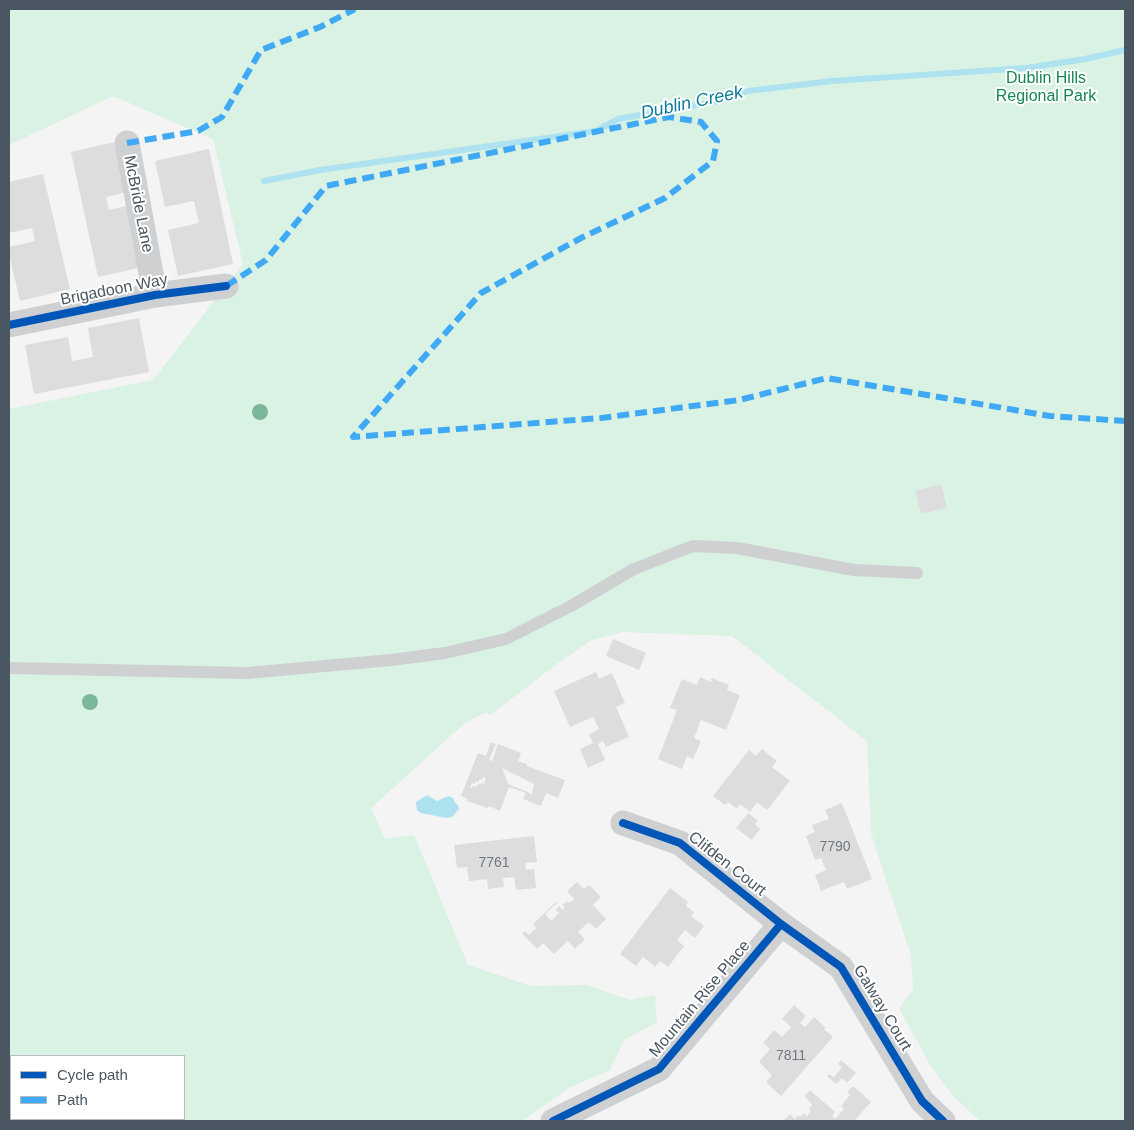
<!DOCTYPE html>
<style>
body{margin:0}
#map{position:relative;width:1134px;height:1130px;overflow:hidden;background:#f4f4f4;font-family:Arial,sans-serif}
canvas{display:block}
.frame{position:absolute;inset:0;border:10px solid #4a5661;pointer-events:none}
.legend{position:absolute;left:10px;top:1055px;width:175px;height:65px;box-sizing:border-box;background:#fff;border:1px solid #b7bbc0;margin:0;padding:6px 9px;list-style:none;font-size:15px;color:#4a5661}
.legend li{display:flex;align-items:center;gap:10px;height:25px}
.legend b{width:25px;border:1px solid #b7bbc0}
</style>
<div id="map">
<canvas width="1134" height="1130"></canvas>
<div class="frame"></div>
<ul class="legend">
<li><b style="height:6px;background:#0057b8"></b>Cycle path</li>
<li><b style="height:6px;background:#3fa9f5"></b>Path</li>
</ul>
</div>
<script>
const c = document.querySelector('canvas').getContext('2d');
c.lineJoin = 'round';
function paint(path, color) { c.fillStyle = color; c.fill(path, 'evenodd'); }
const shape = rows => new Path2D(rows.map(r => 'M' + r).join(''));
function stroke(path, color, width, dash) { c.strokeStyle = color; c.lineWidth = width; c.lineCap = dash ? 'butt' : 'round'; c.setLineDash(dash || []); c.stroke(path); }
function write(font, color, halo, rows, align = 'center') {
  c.font = font + ' Arial,sans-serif'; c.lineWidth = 4; c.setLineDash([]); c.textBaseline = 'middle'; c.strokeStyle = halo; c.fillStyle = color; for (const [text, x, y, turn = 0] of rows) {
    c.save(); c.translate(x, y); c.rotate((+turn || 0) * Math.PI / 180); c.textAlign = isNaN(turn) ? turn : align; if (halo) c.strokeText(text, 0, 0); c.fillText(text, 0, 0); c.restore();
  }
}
paint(shape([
 [9,9,1125,9,1125,1121,980,1121,952,1095,929,1063,899,1008,913,989,911,956,871,833,867,741,732,636,623,632,592,640,561,661,490,715,486,712,465,723,371,808,385,839,414,835,468,965,531,986,587,985,630,1000,655,995,657,1022,624,1040,610,1070,569,1088,522,1121,9,1121,9,409,153,380,243,264,213,139,113,96,9,145],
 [11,1056,184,1056,184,1119,11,1119]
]), '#d9f2e3');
paint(shape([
 [427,795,437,801,448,796,453,798,455,803,458,805,459,809,452,817,446,818,421,813,417,810,416,802]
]), '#aee2f0');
stroke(shape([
 [264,181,320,170,596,131,618,119,720,101,748,91,832,81,1026,68,1085,59,1125,50]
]), '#aee2f0', 6);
paint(shape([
 [119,141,130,191,106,197,109,210,130,205,143,267,98,277,71,152],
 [209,149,233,264,178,276,168,230,199,223,194,201,165,207,155,161],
 [43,174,70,289,20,301,9,254,9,247,35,241,32,228,9,233,9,182],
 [139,318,149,372,34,394,25,345,68,337,72,361,93,357,88,328],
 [941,484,947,508,921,514,915,491],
 [613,639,646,653,639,670,606,656],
 [596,672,599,679,612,673,625,703,616,707,629,737,606,747,603,741,598,744,605,760,588,768,580,749,593,743,589,734,599,729,593,717,570,727,554,691],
 [700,677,711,682,712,678,729,685,727,690,740,695,726,730,701,720,694,738,701,741,693,759,687,756,682,769,658,759,677,710,670,708,682,679,697,685],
 [491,742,496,744,489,760,492,761,498,744,521,753,518,761,527,764,527,766,565,780,558,798,546,793,541,806,523,799,526,793,509,787,500,811,489,806,488,808,467,801,468,799,461,796,478,753,486,756],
 [502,768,534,784,532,794,508,784],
 [483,777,486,778,484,784,481,783,480,785,478,784,477,787,473,786,472,788,470,788,472,783,475,784,475,781,478,782,480,779,482,780],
 [762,749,777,761,772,767,790,781,767,810,757,802,750,812,740,804,737,809,728,802,725,805,713,796,749,750,756,756],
 [842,803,872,879,847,889,844,882,821,891,815,875,826,870,821,858,815,860,806,836,815,832,812,825,829,819,825,810],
 [748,813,758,821,755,824,760,829,752,840,736,828],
 [534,836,537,862,525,863,526,870,534,869,536,888,516,890,514,877,503,878,504,887,488,889,487,879,469,881,467,867,457,868,454,845],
 [577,882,584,889,589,885,601,897,593,905,606,919,596,929,589,922,578,932,585,939,575,949,568,941,554,954,543,943,537,949,522,933,525,931,529,935,536,928,533,924,557,901,558,902,545,914,551,921,559,913,556,910,559,906,563,910,565,907,562,905,567,901,569,903,574,899,567,891],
 [670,888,688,902,686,906,694,912,691,916,704,926,695,938,685,930,677,940,684,946,668,967,660,961,655,967,643,957,636,966,620,954],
 [794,1005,806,1016,800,1023,805,1027,814,1017,826,1028,824,1029,833,1037,781,1096,766,1082,772,1075,759,1062,770,1049,763,1043,774,1030,782,1037,791,1027,782,1019],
 [841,1060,856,1073,847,1083,842,1078,836,1084,827,1076,829,1074,834,1077,842,1067,838,1064],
 [853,1086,871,1102,854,1121,783,1121,790,1114,795,1119,798,1115,800,1117,804,1113,807,1116,811,1111,809,1109,812,1105,805,1096,810,1090,835,1112,832,1116,835,1119,844,1109,841,1106,850,1095,847,1092]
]), '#ddddde');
stroke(shape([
 [9,668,247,673,391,660,445,653,506,639,571,606,634,569,693,546,737,548,854,570,917,573]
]), '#ced0d2', 12);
stroke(shape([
 [127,143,155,295],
 [9,325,155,295,226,286],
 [623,823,680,843,781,924,841,967,922,1101,943,1121],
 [553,1121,659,1069,781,924]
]), '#ced0d2', 25);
stroke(shape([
 [127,143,198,131,222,117,261,50,320,27,355,9],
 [226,286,266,260,326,186,669,117,701,122,717,141,713,161,665,198,581,238,481,293,353,437,601,418,739,400,827,378,1050,416,1125,421]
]), '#3fa9f5', 6, [12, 6]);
stroke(shape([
 [9,325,155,295,226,286],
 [623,823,680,843,781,924,841,967,922,1101,943,1121],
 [553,1121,659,1069,781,924]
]), '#0057b8', 8);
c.fillStyle = '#7ab899';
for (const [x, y] of [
 [260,412],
 [90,702]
]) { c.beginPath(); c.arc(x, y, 8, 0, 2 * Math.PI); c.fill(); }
write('14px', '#707881', null, [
 ["7790",835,847],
 ["7761",494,863],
 ["7811",791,1056]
]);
write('16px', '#17864f', '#fff', [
 ["Dublin Hills",1046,79],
 ["Regional Park",1046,97]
]);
write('16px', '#4a5661', '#fff', [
 ["McBride Lane",138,204,79],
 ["Brigadoon Way",114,290,-11],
 ["Clifden Court",727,864,38],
 ["Mountain Rise Place",700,999,-50],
 ["Galway Court",882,1008,59]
]);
write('italic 18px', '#0c7c9b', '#fff', [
 ["Dublin Creek",692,103,-12]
]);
</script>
